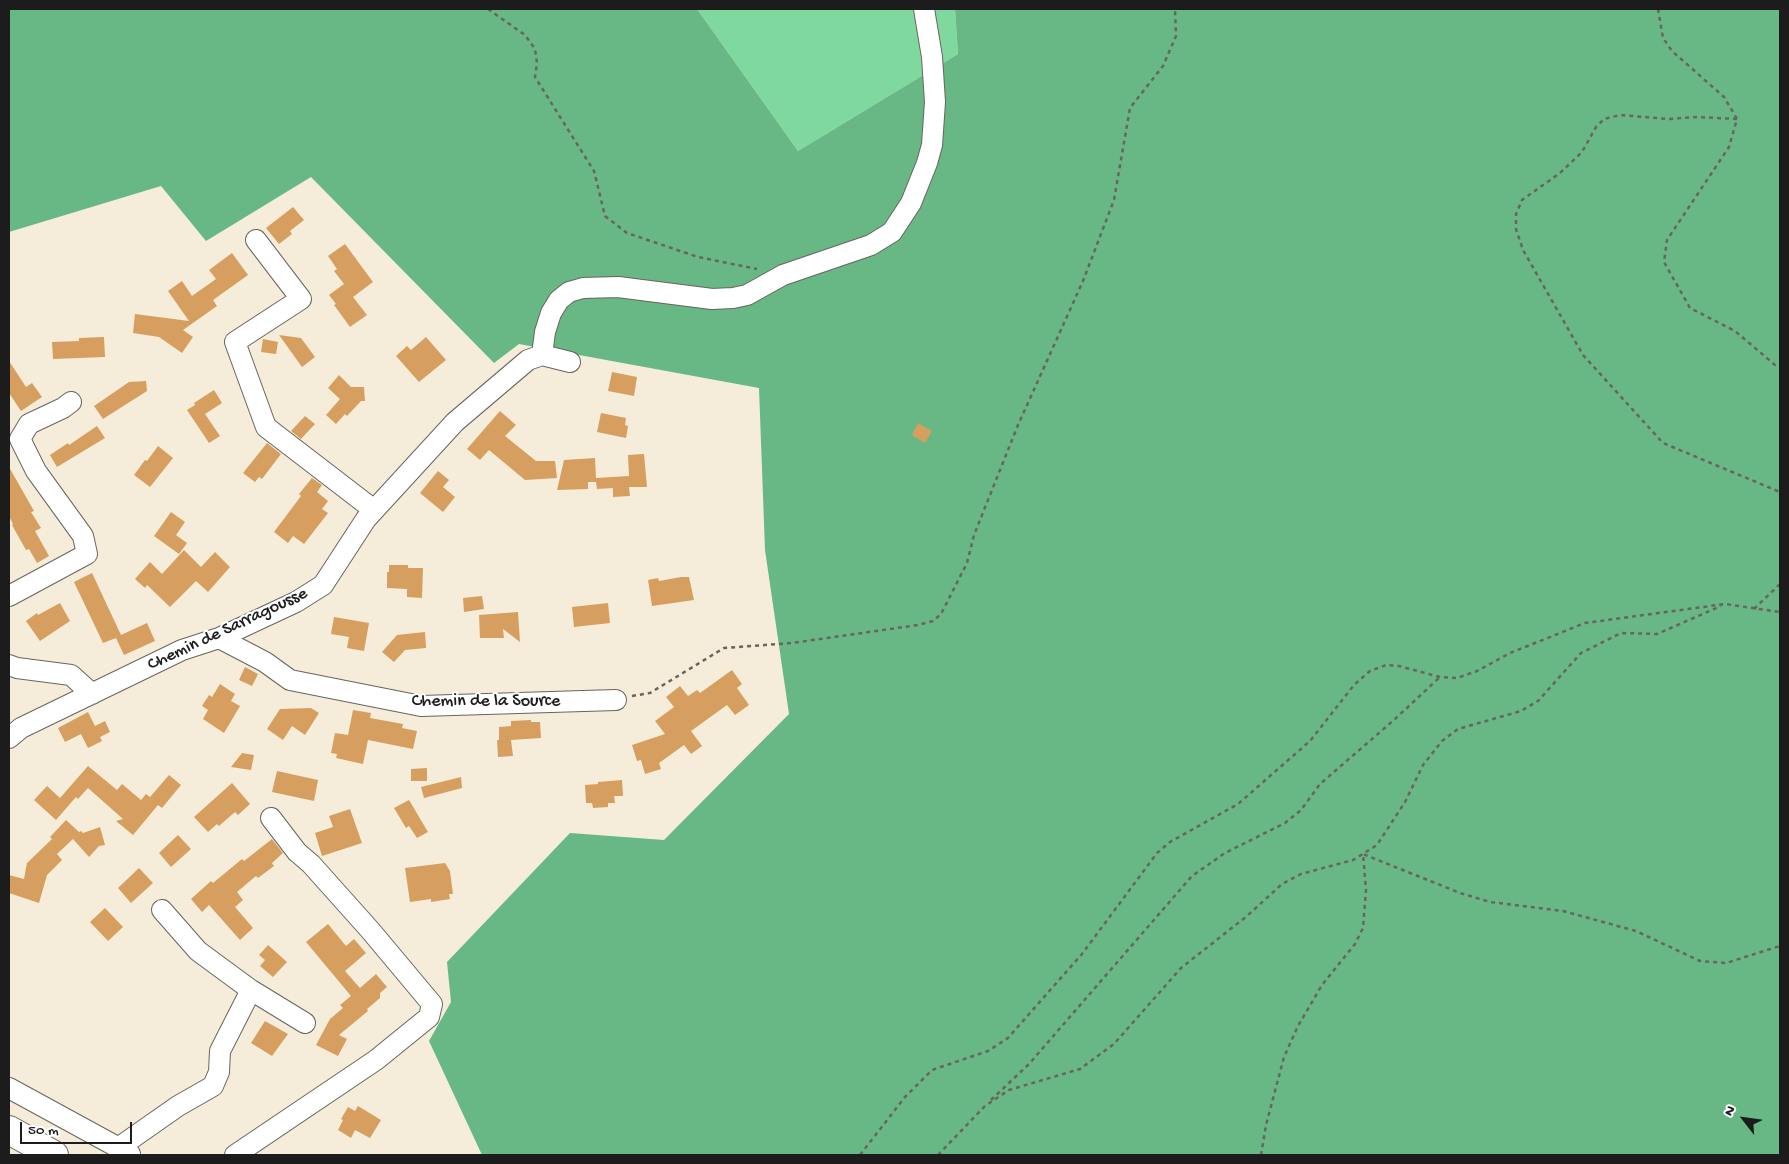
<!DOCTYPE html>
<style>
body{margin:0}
#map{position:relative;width:1789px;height:1164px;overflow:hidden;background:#f5edd9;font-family:"Gochi Hand",sans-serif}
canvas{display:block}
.frame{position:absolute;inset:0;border:10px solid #1c1c1c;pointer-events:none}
.north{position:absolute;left:1719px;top:1094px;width:50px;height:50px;-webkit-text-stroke:4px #fff;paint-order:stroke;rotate:300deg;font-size:14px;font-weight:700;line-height:20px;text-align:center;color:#1c1c1c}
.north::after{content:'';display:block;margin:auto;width:18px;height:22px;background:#1c1c1c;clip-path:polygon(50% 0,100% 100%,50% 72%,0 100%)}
.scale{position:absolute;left:20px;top:1122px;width:112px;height:22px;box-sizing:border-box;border:2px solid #1c1c1c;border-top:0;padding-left:6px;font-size:15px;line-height:18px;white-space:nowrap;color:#1c1c1c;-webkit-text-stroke:4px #fff;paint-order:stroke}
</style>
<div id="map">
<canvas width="1789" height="1164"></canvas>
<div class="frame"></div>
<div class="north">N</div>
<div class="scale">50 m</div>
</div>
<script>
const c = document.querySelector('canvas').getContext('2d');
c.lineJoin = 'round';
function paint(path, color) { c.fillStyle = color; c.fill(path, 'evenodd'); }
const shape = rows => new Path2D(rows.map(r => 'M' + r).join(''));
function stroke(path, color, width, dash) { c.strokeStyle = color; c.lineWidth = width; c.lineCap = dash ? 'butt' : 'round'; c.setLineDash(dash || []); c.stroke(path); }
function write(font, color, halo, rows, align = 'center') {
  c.font = font + ' "Gochi Hand",sans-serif'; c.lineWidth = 4; c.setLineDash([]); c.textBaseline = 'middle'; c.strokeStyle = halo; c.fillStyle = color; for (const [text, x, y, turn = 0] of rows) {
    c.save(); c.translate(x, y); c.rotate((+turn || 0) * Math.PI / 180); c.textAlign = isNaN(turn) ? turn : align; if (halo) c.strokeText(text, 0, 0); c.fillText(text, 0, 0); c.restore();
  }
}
paint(shape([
 [697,9,955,9,958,54,798,151]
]), '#7fd89d');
paint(shape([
 [9,9,697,9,798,151,958,54,955,9,1780,9,1780,1155,482,1155,429,1041,451,1002,447,962,570,833,664,840,789,714,765,550,759,388,519,344,494,363,311,177,206,241,161,186,9,232]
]), '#67b884');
paint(shape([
 [293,207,304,220,290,231,292,234,279,244,266,228],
 [345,244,373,282,353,297,367,315,350,327,334,305,336,304,329,295,344,284,334,271,337,269,328,256],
 [232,253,248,275,213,300,217,306,183,330,193,337,182,353,159,337,133,333,135,314,189,321,168,291,182,281,192,296,216,279,209,270],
 [279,335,301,338,315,357,302,367],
 [104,337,105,357,53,359,52,342,79,341,79,338],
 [426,337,446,360,419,382,396,356,407,346,411,350],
 [263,339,278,342,276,354,261,352],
 [9,361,26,387,32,383,42,397,21,411,9,393],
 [612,372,637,377,634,396,608,391],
 [339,375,351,387,364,387,365,401,361,401,347,416,345,414,336,424,326,415,340,399,328,388],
 [146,381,147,391,103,419,94,406,129,382],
 [214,390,222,403,205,414,220,436,209,443,187,410,195,405,194,403],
 [500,411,516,425,505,436,536,461,555,461,557,478,525,480,489,450,480,460,467,449],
 [601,413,626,418,625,425,628,426,626,438,597,432],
 [305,416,315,424,301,439,291,431],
 [918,423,932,431,925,443,912,435],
 [97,426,105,438,57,467,50,455,68,443,69,445],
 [267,443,281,454,262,479,259,477,255,482,243,473],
 [158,446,173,458,150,487,134,475,145,460,147,461],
 [644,454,647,487,629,487,630,496,613,497,613,488,597,489,596,482,588,482,588,489,557,490,564,460,595,458,596,478,629,476,628,455],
 [9,467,34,511,31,512,41,528,35,531,49,556,37,563,29,549,26,550,12,525,13,524,9,516],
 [438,471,449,480,443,487,455,497,443,512,420,493],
 [312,478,322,485,317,492,328,501,322,509,328,513,304,544,293,536,288,543,274,532,301,496,299,494],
 [171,512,185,522,176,535,187,543,179,554,154,536],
 [184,550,201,567,215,552,230,567,208,592,196,581,170,607,147,585,145,588,135,579,150,562,162,574],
 [389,565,408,565,408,568,423,568,422,598,407,597,407,589,387,588,387,572,389,572],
 [92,573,121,635,147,623,155,641,124,655,116,638,103,643,74,582],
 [681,577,689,577,694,600,652,606,648,580,658,578,659,581],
 [482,596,484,609,464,612,463,598],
 [60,603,70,621,40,641,26,621,37,613,38,615],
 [608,603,610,623,574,627,572,607],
 [518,612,520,642,503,629,504,638,480,638,479,615],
 [334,617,369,623,364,651,347,648,349,637,331,634],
 [425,632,426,648,405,650,394,662,382,652,397,635],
 [245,667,258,674,252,686,239,680],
 [732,670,742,684,737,688,749,705,735,715,727,705,691,731,702,746,691,754,684,745,659,763,661,769,645,774,641,760,637,761,632,745,665,734,655,721,674,707,666,697,680,686,688,696,697,690,700,693],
 [220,684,235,694,231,701,240,706,224,733,203,719,208,710,202,706,209,695,212,697],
 [311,708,319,713,305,735,292,726,283,740,267,729,280,709],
 [353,710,371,713,370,718,403,724,402,728,417,731,413,749,368,740,363,764,336,758,337,754,331,753,335,733,348,735],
 [88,712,95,726,105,721,110,732,100,737,102,741,88,748,81,734,65,742,58,728],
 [531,720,531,722,540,722,541,738,511,740,513,756,498,757,497,740,499,740,499,727,511,726,511,721],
 [242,753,254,755,251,770,231,767],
 [88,766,117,790,122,784,141,800,146,794,150,797,169,775,181,785,162,808,158,805,133,835,116,821,123,819,88,788,78,799,76,797,56,820,34,800,47,786,60,798],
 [427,768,427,781,411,781,411,769],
 [277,771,318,780,314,801,272,792],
 [461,777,462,788,424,798,421,787],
 [622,780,623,796,614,796,615,803,608,803,608,807,593,808,592,803,586,803,585,785,598,784,598,782],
 [232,783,250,804,238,815,235,812,219,826,217,824,208,832,194,817],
 [409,800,428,832,417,838,409,826,406,828,394,808],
 [350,809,362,843,322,856,315,833,333,827,329,816],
 [66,820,79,832,81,831,83,833,100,827,105,845,99,846,89,857,73,839,57,854,62,860,47,875,39,903,9,893,9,875,24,879,27,863,52,839,50,837],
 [178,835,191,849,171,867,159,853],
 [272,839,283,853,272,863,274,866,258,878,256,876,237,892,243,900,235,907,253,928,240,940,209,905,202,912,191,899,211,881,213,883,242,859,244,861],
 [445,863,450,871,453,894,449,894,450,899,431,902,431,899,410,902,405,868],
 [139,868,153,883,131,903,118,888],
 [105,908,123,927,108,941,90,922],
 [328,924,346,946,354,939,366,953,345,971,360,988,376,974,387,987,380,993,380,998,367,1009,368,1011,339,1035,347,1039,338,1056,316,1045,330,1019,343,1008,340,1005,351,996,306,942],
 [268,945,287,962,273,977,260,966,265,960,259,955],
 [265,1021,288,1034,272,1056,251,1043],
 [358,1106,381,1120,370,1138,355,1130,351,1138,338,1130,343,1120,341,1119,348,1107,355,1111]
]), '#d79f5f');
const minor = shape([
 [256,240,301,299,235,342,266,427,374,510],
 [542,355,545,332,551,313,559,300,569,292,583,288,618,287,712,299,733,298,747,295,783,275,871,245,892,232,911,203,927,163,932,145,935,102,932,57,924,9],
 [9,596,87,554,83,536,36,471,20,439,29,424,63,408,71,402],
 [219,638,265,662,290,680,421,706,616,700],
 [9,665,17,668,71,675,92,694],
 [9,738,21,728,182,650,219,638,296,602,323,585,366,519,455,422,528,360,542,355,570,362],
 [162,910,198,951,251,990,305,1023],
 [9,1088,130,1154],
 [118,1148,178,1106,213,1086,219,1072,220,1051,251,990],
 [235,1155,376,1060,429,1017,432,1004,370,930,311,864,297,852,271,818]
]);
const highway = shape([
 [9,1130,54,1155]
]);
stroke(minor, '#68655e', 22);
stroke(highway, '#68655e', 30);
stroke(shape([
 [488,9,525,35,535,49,537,63,535,77,594,171,605,216,627,233,698,257,757,269],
 [1658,9,1663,38,1672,51,1724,97,1737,119,1729,147,1667,240,1664,262,1690,308,1735,331,1775,365,1780,365],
 [1737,119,1697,117,1668,119,1620,115,1604,119,1596,127,1582,152,1560,173,1522,200,1516,214,1516,229,1523,250,1583,355,1663,443,1780,492],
 [1754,609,1780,584],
 [632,696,650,693,724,648,792,643,918,625,933,621,941,614,967,563,974,535,1018,425,1083,281,1114,200,1130,108,1163,66,1176,36,1175,9],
 [991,1100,1029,1064,1192,876,1225,853,1285,823,1301,810,1320,784,1394,720,1440,677],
 [860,1155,905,1097,932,1070,988,1051,1008,1038,1082,954,1157,853,1170,842,1238,804,1310,741,1354,685,1370,671,1386,665,1399,666,1440,677,1457,678,1477,671,1510,653,1585,623,1725,604,1780,612],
 [938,1155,985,1106,1009,1090,1080,1069,1114,1044,1181,968,1247,916,1282,884,1301,874,1353,860,1377,845,1405,802,1423,765,1442,741,1458,729,1521,711,1538,701,1581,653,1621,633,1657,634,1721,606],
 [1261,1155,1266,1125,1284,1057,1298,1026,1322,985,1355,944,1363,928,1366,890,1363,854,1460,893,1490,902,1563,911,1636,931,1700,961,1726,963,1780,946]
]), '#68655e', 2.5, [4, 4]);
stroke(minor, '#fff', 20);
stroke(highway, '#fff', 28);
write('18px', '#1c1c1c', '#fff', [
 ["Chemin de Sarragousse",228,630,-25],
 ["Chemin de la Source",486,702]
]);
</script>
